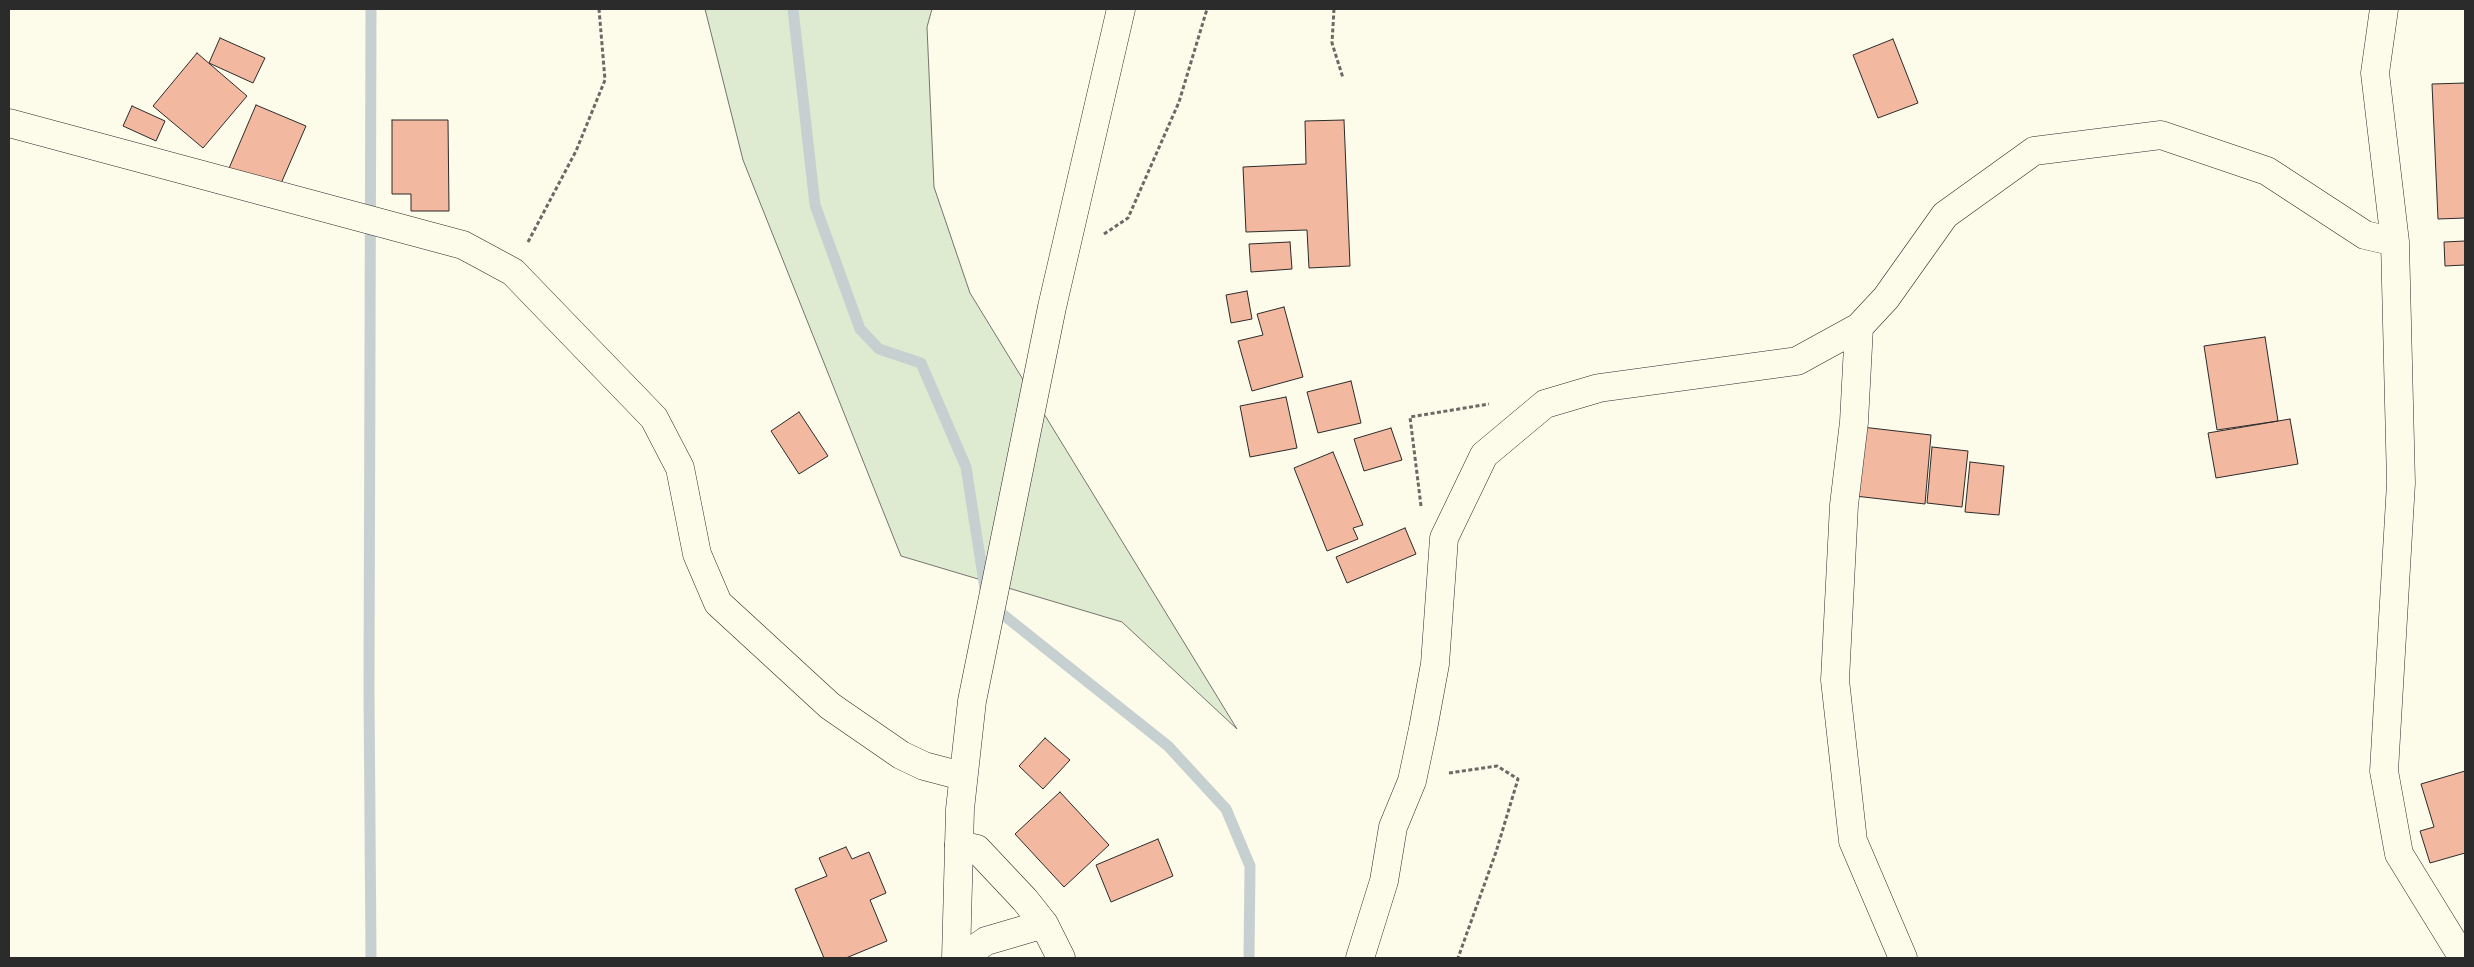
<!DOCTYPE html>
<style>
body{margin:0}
#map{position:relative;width:2474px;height:967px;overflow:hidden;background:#fdfbea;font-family:"Exo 2",sans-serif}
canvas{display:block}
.frame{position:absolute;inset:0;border:10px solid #2b2b2b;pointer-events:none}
</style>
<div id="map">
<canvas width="2474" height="967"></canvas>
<div class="frame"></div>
</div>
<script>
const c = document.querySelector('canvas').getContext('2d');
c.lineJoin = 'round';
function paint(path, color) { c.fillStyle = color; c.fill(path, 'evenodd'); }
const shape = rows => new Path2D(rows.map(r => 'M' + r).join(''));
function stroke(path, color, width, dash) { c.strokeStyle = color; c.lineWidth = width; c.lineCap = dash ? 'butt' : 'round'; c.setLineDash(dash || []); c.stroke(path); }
const green = shape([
 [705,9,932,9,927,27,934,187,970,293,1237,729,1122,622,901,556,743,160,705,9]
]);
paint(green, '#deebd1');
stroke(green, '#74746e', 1);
stroke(shape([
 [371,9,369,689,371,958],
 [793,9,815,205,860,329,879,349,921,363,966,467,985,589],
 [991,605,1168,746,1226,809,1250,866,1249,958]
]), '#c7d0d0', 11);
const building = shape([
 [220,38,265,58,253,83,209,63,220,38],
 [1893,39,1918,103,1878,118,1853,55,1893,39],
 [197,53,247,96,203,148,153,106,197,53],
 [2465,83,2465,218,2438,219,2432,84,2465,83],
 [256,105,306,126,276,195,227,173,256,105],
 [132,106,165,121,156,141,123,126,132,106],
 [392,120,448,120,449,211,411,211,411,194,392,194,392,120],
 [1344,120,1350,266,1309,268,1307,230,1246,232,1243,167,1306,164,1305,121,1344,120],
 [2465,241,2465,265,2445,266,2444,242,2465,241],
 [1290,242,1292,269,1251,272,1249,244,1290,242],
 [1247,291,1252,319,1231,323,1226,295,1247,291],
 [1284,307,1303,377,1252,391,1238,341,1263,335,1257,314,1284,307],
 [2265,337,2278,421,2217,430,2204,346,2265,337],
 [1351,381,1361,423,1318,433,1307,392,1351,381],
 [1286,397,1297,448,1250,457,1240,406,1286,397],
 [799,412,828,456,799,474,771,431,799,412],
 [2290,419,2298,464,2216,478,2208,433,2290,419],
 [1862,427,1931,435,1925,504,1855,496,1862,427],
 [1391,428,1402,460,1364,471,1354,439,1391,428],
 [1932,447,1968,451,1962,507,1927,503,1932,447],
 [1333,452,1363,525,1353,528,1358,539,1327,551,1294,468,1333,452],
 [1970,462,2004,466,1999,515,1965,512,1970,462],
 [1405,528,1416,554,1347,583,1336,557,1405,528],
 [1045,738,1070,760,1043,789,1019,766,1045,738],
 [2465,771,2465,853,2430,863,2420,831,2434,827,2421,784,2465,771],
 [1060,792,1109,845,1064,887,1015,834,1060,792],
 [1158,839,1173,876,1111,902,1096,865,1158,839],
 [846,847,852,859,869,852,886,893,870,900,887,941,846,958,824,958,795,889,827,876,819,858,846,847]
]);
paint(building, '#f2b8a0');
stroke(building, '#2b2b2b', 1);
const minor = shape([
 [2384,9,2375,73,2395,242,2401,483,2384,771,2399,854,2463,958],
 [9,123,463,245,513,272,654,418,680,468,697,554,718,603,830,706,901,755,924,766,962,776],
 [1859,327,1854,422,1844,505,1835,680,1853,841,1903,958],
 [959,845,977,849,1025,900,1044,924,1061,958],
 [962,958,986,941,1044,924],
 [1360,958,1384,881,1393,827,1412,781,1423,729,1435,664,1444,538,1484,455,1545,404,1599,388,1797,361,1859,327,1886,298,1945,215,2034,151,2161,135,2267,171,2365,235,2395,242]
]);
const tertiary = shape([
 [956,958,960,809,972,701,1052,307,1121,9]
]);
stroke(minor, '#2b2b2b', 29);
stroke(tertiary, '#2b2b2b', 29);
stroke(shape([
 [1334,9,1332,43,1343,78],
 [1104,234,1128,218,1179,102,1207,9],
 [528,242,576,151,605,80,599,9],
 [1421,506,1410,417,1489,404],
 [1449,773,1497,766,1518,779,1496,852,1458,958]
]), '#6a6964', 3, [4, 2.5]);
stroke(minor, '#fdfbea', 28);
stroke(tertiary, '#fdfbea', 28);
</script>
